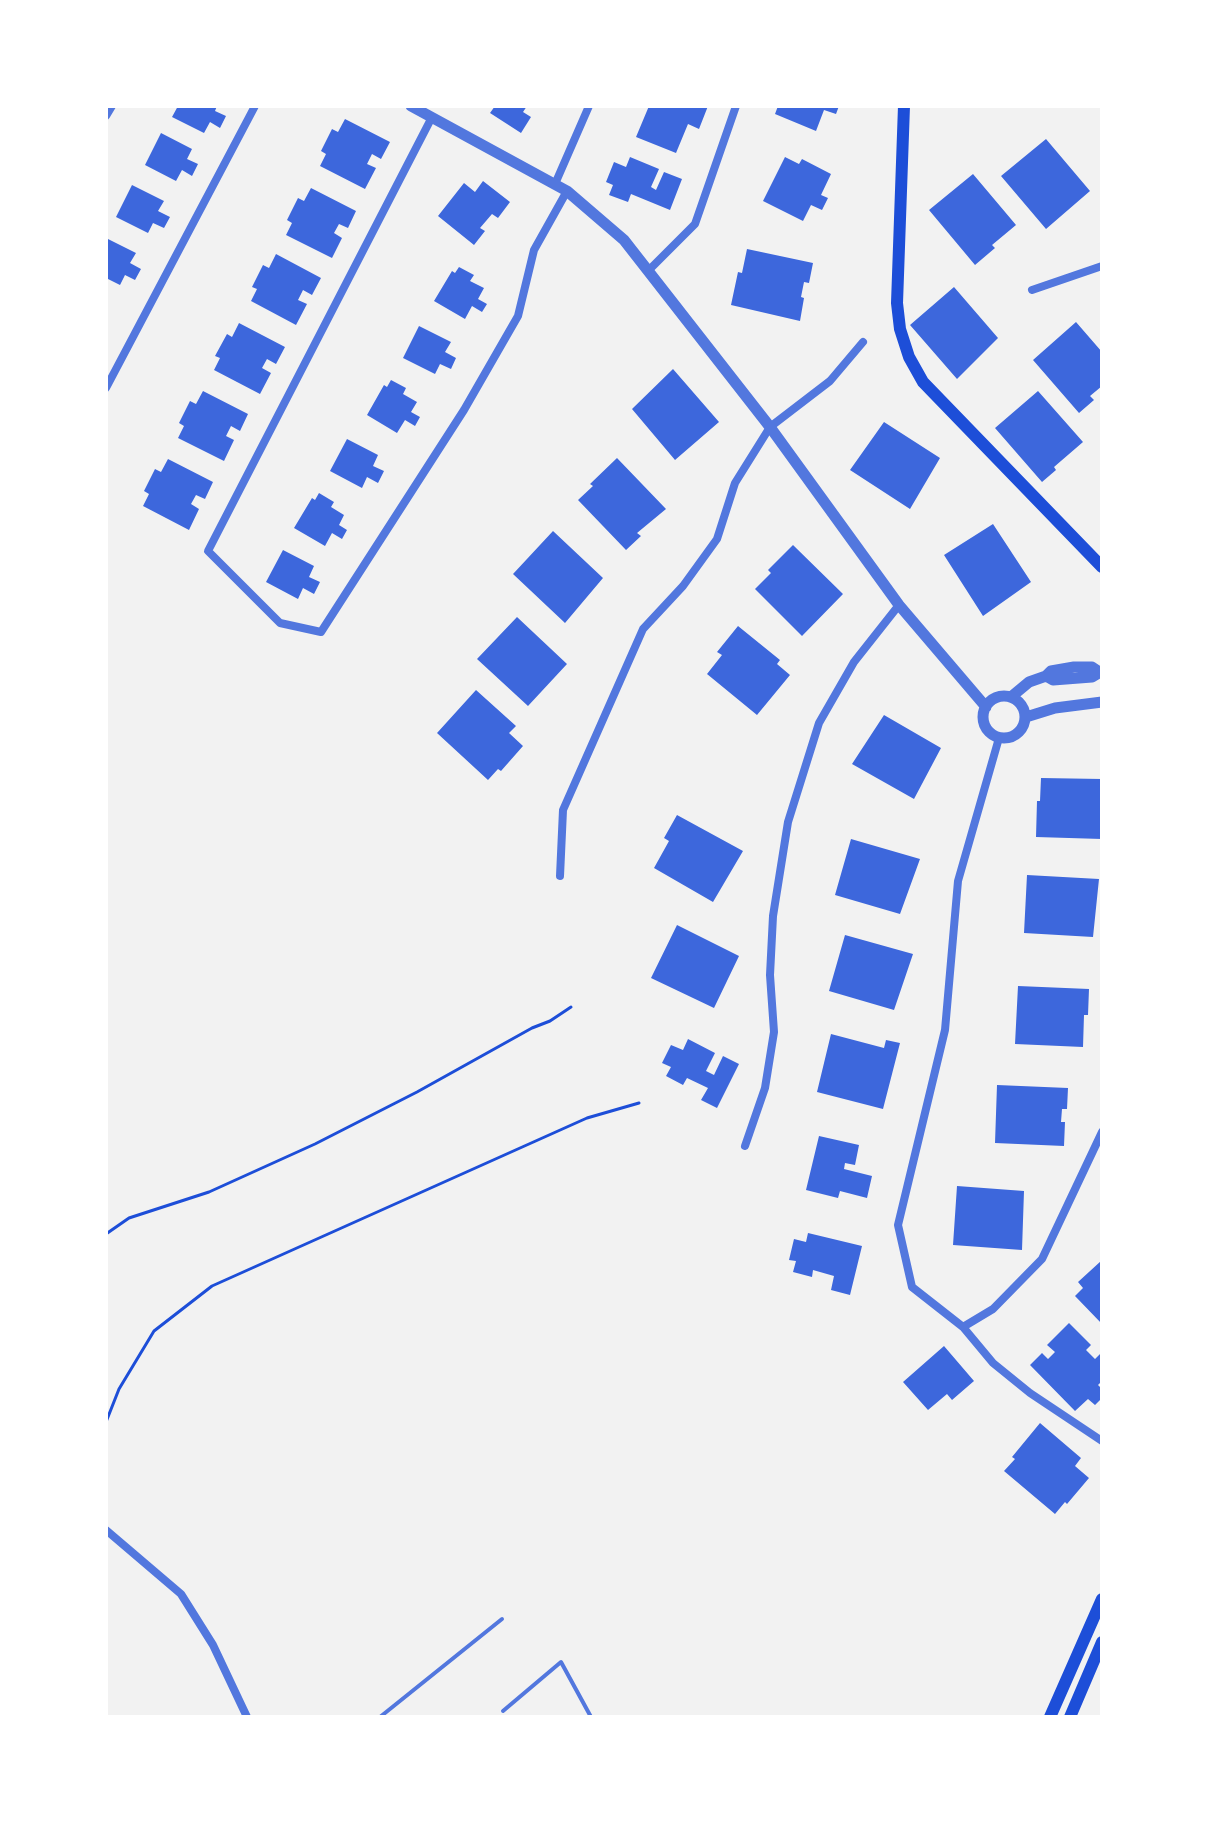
<!DOCTYPE html>
<style>
body{margin:0}
#map{position:relative;width:1208px;height:1823px;overflow:hidden;background:#f2f2f2;font-family:Literata,serif}
canvas{display:block}
.frame{position:absolute;inset:0;border:108px solid #fff;pointer-events:none}
</style>
<div id="map">
<canvas width="1208" height="1823"></canvas>
<div class="frame"></div>
</div>
<script>
const c = document.querySelector('canvas').getContext('2d');
c.lineJoin = 'round';
function paint(path, color) { c.fillStyle = color; c.fill(path, 'evenodd'); }
const shape = rows => new Path2D(rows.map(r => 'M' + r).join(''));
function stroke(path, color, width, dash) { c.strokeStyle = color; c.lineWidth = width; c.lineCap = dash ? 'butt' : 'round'; c.setLineDash(dash || []); c.stroke(path); }
paint(shape([
 [178,106,217,106,215,111,226,116,220,128,210,122,204,133,172,117],
 [495,106,527,106,523,112,531,117,521,133,490,113],
 [649,106,685,107,708,106,699,129,688,124,676,153,636,137],
 [778,106,839,106,836,114,824,110,816,131,775,114],
 [345,119,390,142,381,159,372,154,367,164,376,168,365,189,320,166,326,154,321,151,332,129,338,132],
 [161,133,192,149,187,159,198,164,192,176,182,170,176,181,145,165],
 [1046,139,1090,191,1046,229,1001,176],
 [630,157,659,169,651,187,656,190,664,172,682,179,670,210,631,194,628,202,609,195,613,185,606,182,614,162,626,167],
 [785,157,799,164,802,159,831,174,821,195,828,198,822,210,811,205,803,221,763,201],
 [973,174,1016,225,992,245,995,248,975,265,929,210],
 [483,181,510,202,498,218,492,214,480,228,485,231,474,245,438,216,464,183,475,192],
 [132,185,164,201,158,211,170,217,164,228,153,223,148,233,116,217],
 [311,188,356,211,348,228,339,224,334,233,342,238,332,258,286,235,292,223,287,220,298,198,304,201],
 [106,238,136,253,130,263,141,269,135,280,125,275,120,285,106,278],
 [747,249,813,263,809,283,804,282,801,297,804,298,800,321,731,305,738,272,742,273],
 [276,254,321,278,312,295,303,290,298,300,307,304,296,325,251,301,257,289,252,287,263,265,269,268],
 [459,267,474,275,470,281,484,288,478,299,487,304,482,312,472,306,465,319,434,301,452,271,455,273],
 [954,287,998,338,957,379,910,325],
 [1076,322,1102,352,1102,386,1090,396,1094,400,1079,413,1033,360],
 [239,323,285,347,276,364,267,359,262,368,271,373,260,394,214,370,220,358,215,356,227,334,232,337],
 [419,326,451,342,445,352,456,358,451,369,440,364,435,374,403,358],
 [673,369,719,422,675,460,632,409],
 [391,380,406,388,403,394,417,402,411,412,420,417,415,426,405,420,397,433,367,415,384,385,387,387],
 [203,391,248,414,240,431,231,426,226,436,234,440,224,461,178,438,184,426,179,423,190,401,196,404],
 [1038,391,1083,442,1054,467,1056,470,1042,482,995,428],
 [884,422,940,458,910,509,850,470],
 [347,439,378,455,373,466,384,471,378,483,367,477,362,488,330,471],
 [617,458,666,509,637,533,641,536,626,550,578,500,593,486,590,484],
 [168,459,213,482,205,499,196,495,191,504,199,509,189,530,143,506,149,494,144,491,155,469,161,472],
 [319,493,334,502,331,507,344,515,339,525,347,530,342,539,332,533,325,546,294,528,312,498,315,500],
 [993,524,1031,582,983,616,944,555],
 [553,531,603,578,565,623,513,574],
 [793,545,843,594,802,636,755,589,771,573,768,570],
 [283,550,314,566,309,577,320,582,314,594,303,588,298,599,266,582],
 [517,617,567,664,528,706,477,659],
 [738,626,780,660,777,664,790,675,757,715,707,674,722,655,717,652],
 [476,690,516,726,509,733,523,746,501,771,498,769,488,780,437,733],
 [884,715,941,748,914,799,852,764],
 [1041,778,1102,779,1102,839,1036,837,1037,801,1040,801],
 [677,815,743,851,713,902,654,868,669,841,664,838],
 [851,839,920,859,900,914,835,895],
 [1027,875,1099,879,1093,937,1024,933],
 [677,925,739,956,714,1008,651,978],
 [845,935,913,954,894,1010,829,991],
 [1018,986,1089,989,1088,1015,1084,1015,1083,1047,1015,1044],
 [831,1034,884,1048,886,1040,900,1043,883,1109,817,1092],
 [688,1039,715,1053,706,1071,714,1075,723,1056,739,1064,717,1108,701,1100,708,1088,687,1078,683,1085,666,1076,671,1067,662,1063,671,1045,683,1050],
 [997,1085,1068,1088,1067,1109,1062,1109,1061,1122,1065,1122,1064,1146,995,1143],
 [819,1136,859,1145,855,1165,845,1163,844,1169,872,1176,867,1198,840,1191,838,1198,806,1190],
 [957,1186,1024,1191,1022,1250,953,1245],
 [808,1233,862,1246,850,1295,831,1290,834,1276,813,1270,812,1277,793,1272,796,1261,789,1260,794,1239,806,1242],
 [1101,1261,1102,1262,1102,1324,1075,1296,1083,1288,1078,1282],
 [1069,1323,1091,1345,1086,1350,1095,1359,1102,1352,1102,1381,1098,1385,1102,1389,1102,1398,1095,1405,1088,1399,1075,1411,1030,1365,1042,1353,1048,1359,1055,1352,1047,1345],
 [944,1346,974,1381,952,1400,947,1394,928,1410,903,1382],
 [1040,1423,1081,1458,1075,1466,1089,1478,1067,1504,1065,1502,1055,1514,1004,1471,1015,1459,1012,1457]
]), '#3d67dc');
stroke(shape([
 [106,1234,129,1218,209,1192,315,1144,417,1092,532,1028,550,1021,571,1007],
 [106,1422,119,1389,154,1331,212,1286,587,1118,639,1103]
]), '#1d4ed8', 3);
stroke(shape([
 [503,1711,561,1662,591,1717],
 [380,1717,502,1619]
]), '#5277de', 4);
stroke(shape([
 [106,116,112,106],
 [432,117,208,551,280,623,321,632,464,410,518,316,534,250,567,191],
 [555,184,589,106],
 [649,270,695,224,736,106],
 [1032,290,1102,266],
 [106,388,255,106],
 [560,876,563,810,643,629,683,586,717,539,735,483,770,427,830,381,863,342],
 [1102,1132,1042,1259,993,1309,963,1327,993,1363,1030,1393,1102,1441],
 [745,1146,765,1088,774,1032,770,975,773,916,788,822,819,723,854,662,899,605],
 [963,1327,912,1287,898,1225,945,1030,958,881,999,738],
 [106,1530,181,1594,213,1645,247,1717]
]), '#5277de', 8);
stroke(shape([
 [411,106,567,191,624,240,770,427,899,605,986,707],
 [1046,676,1051,671,1074,667,1092,667,1098,671],
 '983 717a21 21 0 1 1 42 0a21 21 0 1 1-42 0Z',
 [1011,697,1029,682,1046,676,1053,680,1092,677,1102,671],
 [1026,717,1055,708,1102,702]
]), '#5277de', 11);
stroke(shape([
 [904,106,897,303,900,329,909,357,923,382,1102,567],
 [1050,1717,1102,1599],
 [1070,1717,1102,1642]
]), '#1d4ed8', 12);
</script>
